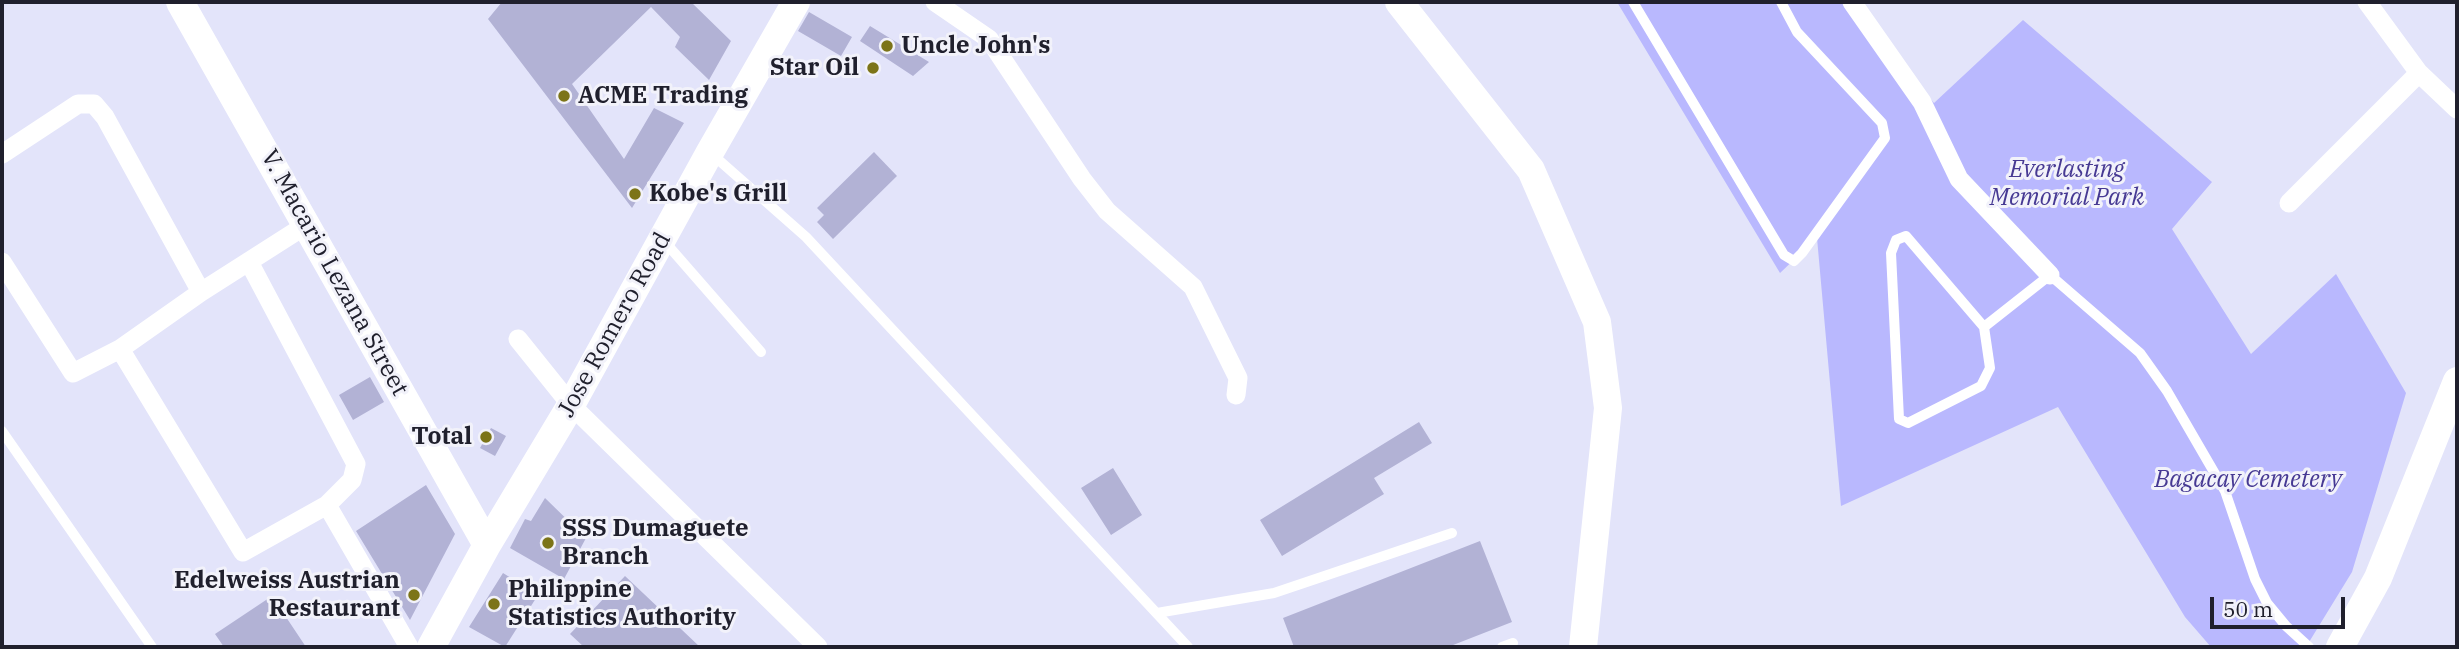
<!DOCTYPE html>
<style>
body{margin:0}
#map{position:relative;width:2459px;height:649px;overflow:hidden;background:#e3e4fa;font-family:"IBM Plex Serif",serif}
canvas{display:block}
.frame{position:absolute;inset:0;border:4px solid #20202d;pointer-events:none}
.scale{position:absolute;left:2210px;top:597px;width:135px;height:32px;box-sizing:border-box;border:4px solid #20202d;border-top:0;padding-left:9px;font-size:21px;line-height:24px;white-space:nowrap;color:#20202d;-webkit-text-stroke:5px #f2f2fa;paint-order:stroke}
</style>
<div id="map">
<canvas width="2459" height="649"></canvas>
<div class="frame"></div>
<div class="scale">50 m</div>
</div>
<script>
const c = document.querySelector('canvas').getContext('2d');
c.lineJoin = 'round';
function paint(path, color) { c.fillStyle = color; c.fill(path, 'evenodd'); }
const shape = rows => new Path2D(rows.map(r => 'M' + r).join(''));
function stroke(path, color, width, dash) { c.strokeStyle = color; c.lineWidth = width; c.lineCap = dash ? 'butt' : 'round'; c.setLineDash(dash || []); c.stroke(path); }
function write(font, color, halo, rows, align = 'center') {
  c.font = font + ' "IBM Plex Serif",serif'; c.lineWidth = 6; c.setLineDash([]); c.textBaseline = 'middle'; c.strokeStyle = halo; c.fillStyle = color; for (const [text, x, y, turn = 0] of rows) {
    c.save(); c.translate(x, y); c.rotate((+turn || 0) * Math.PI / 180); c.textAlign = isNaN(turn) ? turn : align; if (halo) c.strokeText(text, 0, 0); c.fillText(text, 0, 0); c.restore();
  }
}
paint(shape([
 [1617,2,1848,2,1934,103,2023,20,2212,182,2172,229,2251,354,2336,274,2406,393,2352,572,2306,647,2211,647,2185,617,2058,407,1841,506,1817,238,1780,273]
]), '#b9b8fe');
paint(shape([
 [502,2,691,2,731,41,709,80,675,47,680,37,651,7,572,84,624,159,654,108,684,123,632,208,488,19],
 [809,12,852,37,841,56,798,31],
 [870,26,929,62,913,76,860,41],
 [874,152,897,176,833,239,817,222,824,215,817,208],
 [370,377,384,402,353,420,339,395],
 [1419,422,1432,443,1374,478,1384,494,1282,556,1260,520],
 [491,428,506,436,495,456,480,448],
 [1113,468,1142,515,1111,535,1081,488],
 [426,485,455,534,410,620,356,531],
 [545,498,586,538,564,579,510,548,525,519,531,521],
 [1480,541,1512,622,1448,647,1294,647,1283,618],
 [503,573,538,595,505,647,469,627],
 [625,576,700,647,584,647,570,634],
 [272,596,306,647,224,647,215,634]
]), '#b2b2d5');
stroke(shape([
 [1633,2,1784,255,1794,261,1802,253,1885,138,1882,123,1797,32,1781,2],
 [713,155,806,237,1188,647],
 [1906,236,1984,327,1990,368,1981,386,1908,423,1899,419,1891,253,1896,240,1906,236],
 [665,242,761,352],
 [1984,327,2050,275,2140,353,2167,391,2225,491,2255,579,2267,603,2286,626,2309,647],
 [2,431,152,647],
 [1157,613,1274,593,1452,533],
 [1502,647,1513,643]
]), '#fff', 10);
stroke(shape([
 [935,2,989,39,1082,179,1107,211,1193,287,1238,378,1236,395],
 [1852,2,1922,102,1959,179,2050,275],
 [2367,2,2419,73,2457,109],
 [2,154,78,104,94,104,105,117,201,292],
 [2289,203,2419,73],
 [2,262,73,373,120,349,201,292,306,225],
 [249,262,356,464,352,480,327,505],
 [518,339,571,405,818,647],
 [120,349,243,552,327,505,409,647]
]), '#fff', 19);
stroke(shape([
 [180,2,487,545],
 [1399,2,1531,170,1597,322,1608,408,1583,647],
 [431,647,487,545,571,405,710,152,796,2],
 [2340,647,2378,578,2457,381]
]), '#fff', 28);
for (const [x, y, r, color] of [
 [887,46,7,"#7c7418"],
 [873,68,7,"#7c7418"],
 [564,96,7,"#7c7418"],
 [635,194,7,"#7c7418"],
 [486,437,7,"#7c7418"],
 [548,543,7,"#7c7418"],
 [414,595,7,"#7c7418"],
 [494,604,7,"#7c7418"]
]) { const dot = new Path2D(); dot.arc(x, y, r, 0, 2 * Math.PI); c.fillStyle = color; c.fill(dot); stroke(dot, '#f2f2fa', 2.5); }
write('bold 24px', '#20202d', '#f2f2fa', [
 ["Uncle John's",901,46],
 ["Star Oil",859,68,"right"],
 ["ACME Trading",578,96],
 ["Kobe's Grill",649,194],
 ["Total",472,437,"right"],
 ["SSS Dumaguete",562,529],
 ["Branch",562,557],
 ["Edelweiss Austrian",400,581,"right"],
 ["Restaurant",400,609,"right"],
 ["Philippine",508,590],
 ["Statistics Authority",508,618]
], 'left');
write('italic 24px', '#463993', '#f2f2fa', [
 ["Everlasting",2067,170],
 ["Memorial Park",2067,198],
 ["Bagacay Cemetery",2248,480]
]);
write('24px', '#20202d', '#f2f2fa', [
 ["V. Macario Lezana Street",334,273,61],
 ["Jose Romero Road",615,325,-61]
]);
</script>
